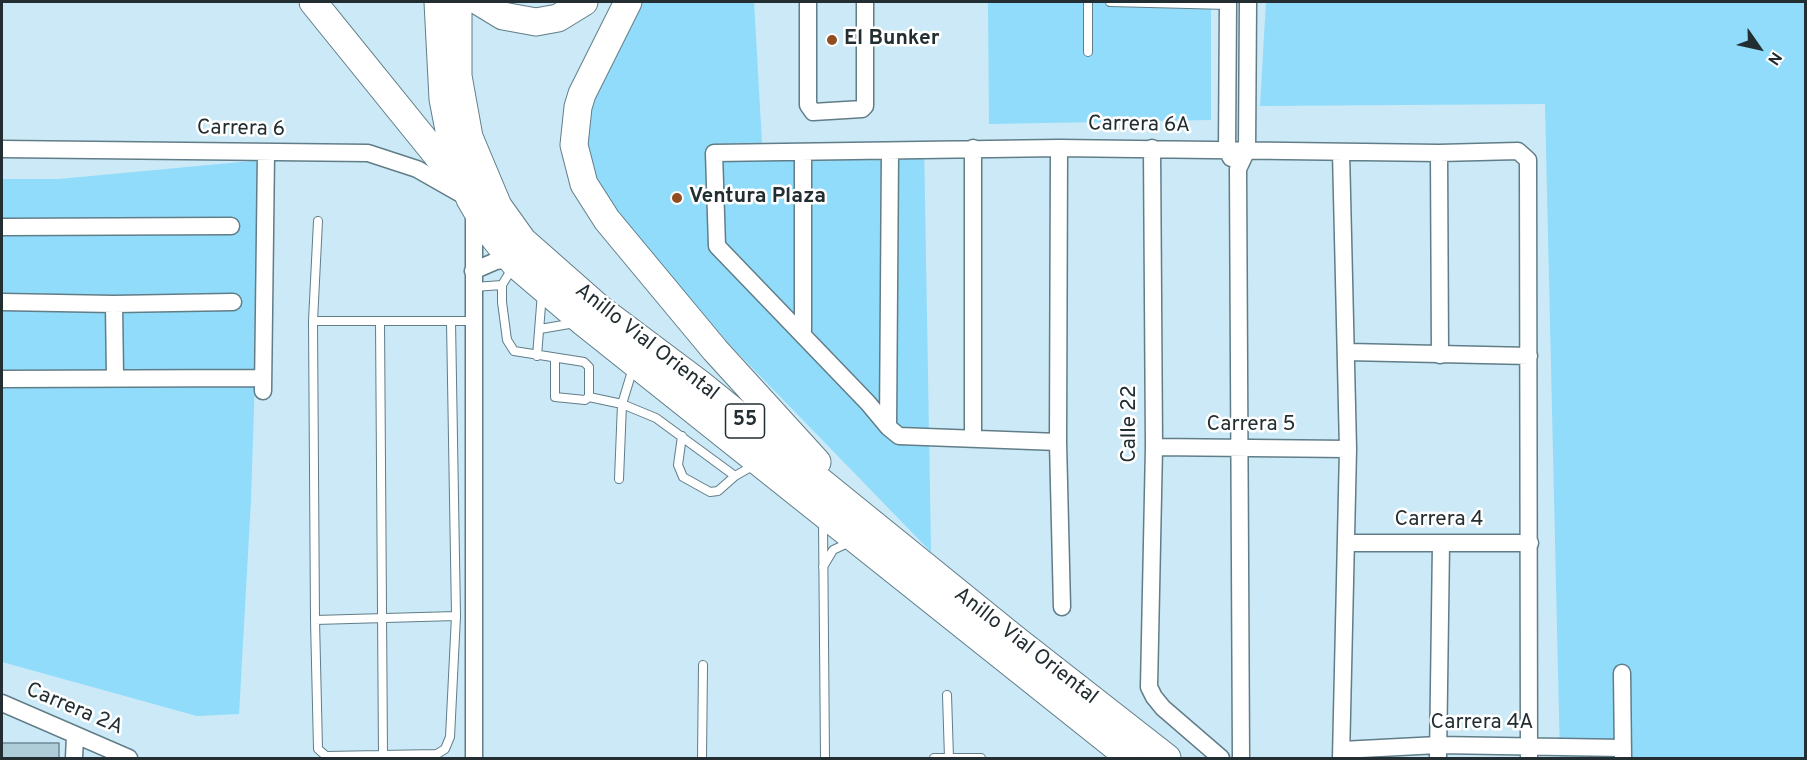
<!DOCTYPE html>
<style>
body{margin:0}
#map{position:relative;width:1807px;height:760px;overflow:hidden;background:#cbe9f6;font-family:Overpass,sans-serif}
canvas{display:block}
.frame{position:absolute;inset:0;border:3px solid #222e32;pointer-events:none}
.north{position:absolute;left:1729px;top:18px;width:60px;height:60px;-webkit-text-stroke:4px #fff;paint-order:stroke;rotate:124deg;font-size:16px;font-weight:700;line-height:24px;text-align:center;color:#222e32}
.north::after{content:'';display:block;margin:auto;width:21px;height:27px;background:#222e32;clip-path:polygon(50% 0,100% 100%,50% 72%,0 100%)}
</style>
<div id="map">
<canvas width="1807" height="760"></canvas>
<div class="frame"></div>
<div class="north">N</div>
</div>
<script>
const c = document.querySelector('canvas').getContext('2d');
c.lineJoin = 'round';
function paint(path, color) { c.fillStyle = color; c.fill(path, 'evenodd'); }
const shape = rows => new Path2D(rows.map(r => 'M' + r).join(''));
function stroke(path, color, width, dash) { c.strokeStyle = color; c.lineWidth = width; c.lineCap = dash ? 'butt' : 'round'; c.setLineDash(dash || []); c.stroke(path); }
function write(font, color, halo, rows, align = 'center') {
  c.font = font + ' Overpass,sans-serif'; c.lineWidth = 5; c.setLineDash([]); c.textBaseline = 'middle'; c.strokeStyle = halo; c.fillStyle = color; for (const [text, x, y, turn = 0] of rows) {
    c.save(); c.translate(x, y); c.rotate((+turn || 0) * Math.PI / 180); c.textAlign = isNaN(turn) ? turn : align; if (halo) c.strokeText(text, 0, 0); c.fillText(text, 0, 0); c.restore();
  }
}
paint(shape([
 [640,2,754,2,762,143,924,141,931,552,730,345,585,175,583,118],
 [988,2,1211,2,1211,120,989,124],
 [1266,2,1805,2,1805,758,1560,758,1545,104,1260,106],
 [262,160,251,500,239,714,197,716,2,662,2,179,59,179]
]), '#90dcfa');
const building = shape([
 [2,743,59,743,59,759,2,759,2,743]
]);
paint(building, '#afcdd9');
stroke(building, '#6e8995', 1.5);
const service = shape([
 [1110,2,1228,5],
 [1088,52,1088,2],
 [318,221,313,321,315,620,318,749,326,756,437,754,445,749,450,737,456,616,451,321],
 [513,267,502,285,502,302,507,340,514,351,584,362,589,367,589,397,585,400,555,397,555,359],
 [474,287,502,285],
 [313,321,475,321],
 [380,321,383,755],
 [540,329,575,323],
 [537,356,542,293],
 [633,368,622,404,656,418,735,476,756,464],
 [589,397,622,404,619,479],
 [682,436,678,465,683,477,710,492,718,491,735,476],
 [823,522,825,758],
 [823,567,833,550,850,542],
 [315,620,456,616],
 [947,695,949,758],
 [702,758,703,665],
 [934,758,981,758]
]);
const minor = shape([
 [808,2,808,105,813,112,862,109,865,106,865,2],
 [1228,2,1227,150,1231,158],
 [973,148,973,438],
 [1059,148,1058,442,1062,607],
 [1152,148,1154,447,1149,687,1154,697,1163,708,1221,758],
 [2,149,368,153,417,169,461,194],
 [1439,153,1440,355],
 [2,227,231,226],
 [473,271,496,261,511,259],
 [2,302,114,304,233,302],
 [114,304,115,377],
 [803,335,803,152],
 [1348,352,1529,356],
 [2,379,263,378],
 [263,391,266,153],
 [888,427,890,151],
 [1058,442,899,436,888,427,868,403,717,246,714,153,1059,148,1439,153,1518,151,1528,160,1529,758],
 [1154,447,1348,449],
 [1348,543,1530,543],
 [1622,673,1623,758],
 [2,703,129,758],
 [1342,750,1438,745,1623,748],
 [74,758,75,736],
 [474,758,474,210],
 [1241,758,1238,169,1247,150,1248,2],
 [1341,758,1348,449,1341,152],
 [1438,758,1441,544]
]);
const trunk = shape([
 [313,2,457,180],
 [438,2,443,99,454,156,470,199,488,230,515,264,583,322,1130,758],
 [458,2,458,76,469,137,498,206,523,241,599,308,699,383,1015,639,1167,758],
 [480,2,503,16,536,22,558,18,584,2],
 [628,2,582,94,578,107,574,145,584,184,607,220,715,350,817,462]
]);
stroke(service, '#617d88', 10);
stroke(minor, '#617d88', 19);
stroke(trunk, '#617d88', 29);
stroke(service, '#fff', 8);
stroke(minor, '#fff', 16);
stroke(trunk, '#fff', 27);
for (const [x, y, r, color] of [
 [832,40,6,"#914e20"],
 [677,198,6,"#914e20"]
]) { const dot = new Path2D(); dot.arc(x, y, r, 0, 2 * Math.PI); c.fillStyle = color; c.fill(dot); stroke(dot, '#fff', 2); }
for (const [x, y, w] of [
 [745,421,39]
]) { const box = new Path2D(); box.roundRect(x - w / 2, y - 17, w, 34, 4.5); c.fillStyle = '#fff'; c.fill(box); stroke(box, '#222e32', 1.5); }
write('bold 20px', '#222e32', null, [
 ["55",745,421]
]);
write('bold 21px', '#222e32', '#fff', [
 ["El Bunker",844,40],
 ["Ventura Plaza",689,198]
], 'left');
write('21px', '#222e32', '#fff', [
 ["Carrera 6A",1139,126,1],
 ["Carrera 6",241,130,1],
 ["Anillo Vial Oriental",646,343,38],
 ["Calle 22",1131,424,-90],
 ["Carrera 5",1251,426],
 ["Carrera 4",1439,521],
 ["Anillo Vial Oriental",1025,647,38],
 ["Carrera 2A",74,710,23],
 ["Carrera 4A",1482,724]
]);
</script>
